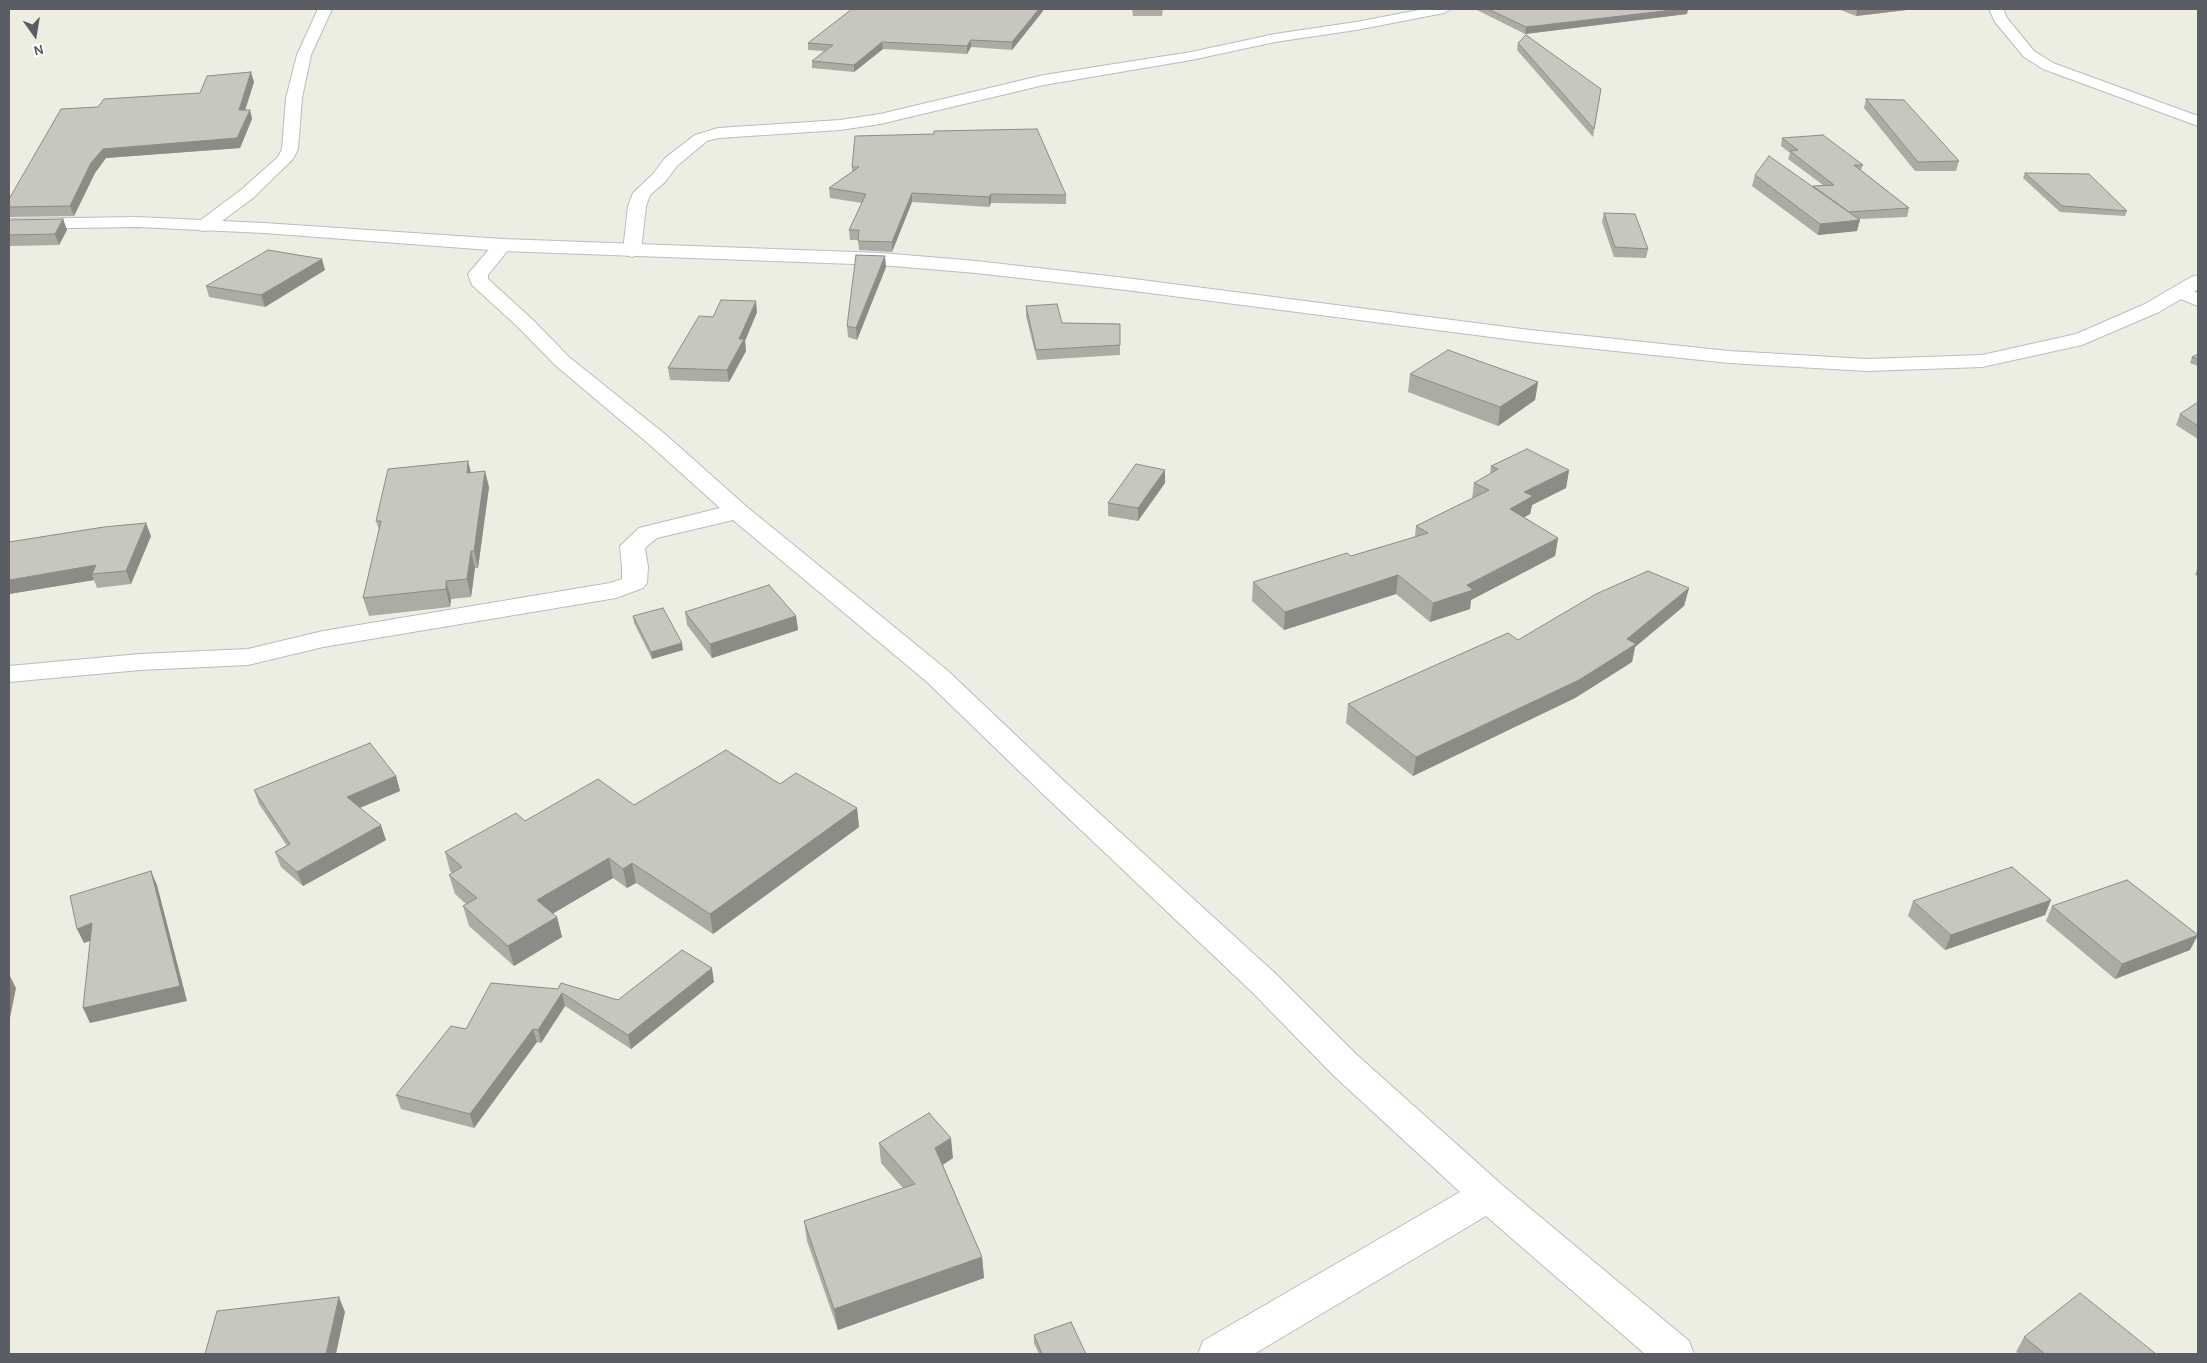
<!DOCTYPE html>
<style>
body{margin:0}
#map{position:relative;width:2207px;height:1363px;overflow:hidden;background:#edede2;font-family:Karla,sans-serif}
canvas{display:block}
.frame{position:absolute;inset:0;border:10px solid #5a5d63;pointer-events:none}
.north{position:absolute;left:10px;top:10px;width:50px;height:50px;-webkit-text-stroke:4px #fff;paint-order:stroke;rotate:167deg;font-size:14px;font-weight:700;line-height:20px;text-align:center;color:#5a5d63}
.north::after{content:'';display:block;margin:auto;width:18px;height:22px;background:#5a5d63;clip-path:polygon(50% 0,100% 100%,50% 72%,0 100%)}
</style>
<div id="map">
<canvas width="2207" height="1363"></canvas>
<div class="frame"></div>
<div class="north">N</div>
</div>
<script>
const c = document.querySelector('canvas').getContext('2d');
c.lineJoin = 'round';
const shape = rows => new Path2D(rows.map(r => 'M' + r).join(''));
function stroke(path, color, width, dash) { c.strokeStyle = color; c.lineWidth = width; c.lineCap = dash ? 'butt' : 'round'; c.setLineDash(dash || []); c.stroke(path); }
function paint(path, color) { c.fillStyle = color; c.fill(path, 'evenodd'); }
const minor = shape([
 [318,9,332,9,311,55,302,98,298,149,293,159,253,198,210,230,204,231,198,230,195,226,198,222,241,190,278,157,282,149,286,98,297,55,318,9],
 [1424,9,1451,9,1444,13,1356,30,1275,42,1191,60,1044,85,880,124,840,130,719,138,707,141,677,166,665,182,650,195,646,206,641,251,639,255,632,257,625,255,623,251,628,206,633,193,653,174,665,158,695,135,718,128,840,120,880,114,1044,75,1191,52,1275,34,1356,22,1424,9],
 [1989,9,2003,9,2007,18,2034,51,2053,63,2198,116,2198,126,2043,69,2024,57,1995,22,1989,9],
 [503,239,510,241,512,245,488,275,488,279,532,319,569,357,666,435,747,507,947,670,1065,782,1277,975,1357,1055,1501,1184,1689,1341,1694,1354,1645,1354,1486,1216,1254,1354,1198,1354,1203,1341,1460,1192,1333,1075,1253,993,1045,796,927,682,733,520,657,538,645,548,648,567,647,583,643,588,616,598,323,647,248,665,140,670,9,682,9,666,140,654,248,649,323,631,610,583,622,579,622,567,620,546,639,528,720,508,650,445,555,365,518,327,472,285,468,274,496,241,503,239],
 [2180,286,2198,293,2198,306,2173,296,2170,292,2173,288,2180,286]
]);
const secondary = shape([
 [137,217,264,223,503,239,881,253,976,261,1126,278,1530,330,1729,351,1867,359,1982,355,2076,334,2145,304,2191,277,2198,275,2198,289,2159,312,2082,345,1982,367,1867,371,1729,363,1530,342,1126,290,976,273,881,265,503,251,264,233,137,227,9,229,9,219,137,217]
]);
stroke(minor, '#babbc1', 2);
stroke(secondary, '#bbbcc3', 2);
paint(minor, '#fff');
paint(secondary, '#fff');
paint(shape([
 [683,9,732,9,732,10,683,10],
 [1132,9,1163,9,1162,16,1133,16],
 [1475,9,1688,9,1687,14,1525,34],
 [1838,9,1915,9,1856,16],
 [1043,11,1012,50,971,47,967,54,883,49,854,72,812,68,812,61,824,51,808,50,808,43],
 [1518,43,1601,89,1593,137,1517,50],
 [254,82,245,110,250,110,252,119,240,148,106,158,95,173,74,216,9,217,9,199,98,107,200,93],
 [1866,99,1959,161,1956,171,1915,171,1864,108],
 [1782,138,1863,165,1861,170,1909,208,1907,217,1859,219,1857,231,1818,235,1752,186,1755,175,1813,186,1823,185,1788,159,1790,153,1781,146],
 [852,167,1066,195,1066,204,991,203,989,207,912,202,892,252,859,250,858,240,850,240,849,230,862,203,830,198,829,188,852,172],
 [2025,173,2127,211,2125,216,2060,212,2023,178],
 [1604,213,1648,249,1646,258,1614,257,1602,222],
 [63,219,67,230,59,245,9,246,9,220],
 [886,267,857,340,848,337,847,326],
 [325,270,265,307,209,297,206,286],
 [1026,306,1062,323,1120,324,1120,355,1037,360,1026,316],
 [757,312,745,341,746,351,729,382,670,380,668,368,713,317],
 [2198,354,2198,366,2190,363,2192,357],
 [1410,374,1538,382,1535,400,1498,426,1408,392],
 [2198,402,2198,439,2176,425,2180,414],
 [1491,466,1569,470,1566,488,1532,505,1530,514,1524,517,1558,538,1555,556,1471,600,1470,609,1430,622,1396,594,1284,630,1252,601,1253,582,1351,556,1415,537,1416,526,1472,499,1474,483,1490,474],
 [1165,470,1165,483,1138,521,1108,516,1108,503],
 [471,472,489,487,478,568,475,568,471,597,451,599,450,607,369,616,363,598,379,530,376,521],
 [151,536,131,584,97,588,94,580,9,594],
 [2198,567,2198,576,2195,575],
 [1689,588,1684,606,1635,647,1632,662,1575,698,1413,776,1346,723,1348,704,1518,640],
 [685,612,796,616,798,630,712,658,687,625],
 [633,616,683,650,652,659,634,623],
 [396,776,400,791,360,808,386,840,303,886,281,867,275,852,287,846,259,804,254,790],
 [780,784,857,808,859,827,713,934,636,883,627,888,613,878,552,914,557,917,562,937,514,966,469,926,463,906,466,904,455,894,449,875,452,873,450,871,445,852,525,821],
 [2051,900,2045,915,1945,950,1908,916,1913,901],
 [2052,906,2190,950,2115,979,2046,921],
 [714,982,631,1049,565,1006,541,1043,537,1042,474,1128,401,1109,396,1095,466,1029,558,989,618,1000],
 [879,1143,953,1158,943,1165,982,1257,984,1278,838,1330,807,1241,804,1221,903,1188,881,1163],
 [1034,1335,1086,1354,1039,1354,1034,1343],
 [2024,1337,2156,1354,2019,1354,2016,1352]
]), '#acaba4');
paint(shape([
 [1039,9,1043,9,1043,11,1012,50,1012,42],
 [1681,9,1688,9,1687,14,1525,34,1526,27],
 [1867,9,1915,9,1856,16,1857,10],
 [971,40,971,47,967,54,967,46],
 [882,42,883,49,854,72,854,65],
 [251,72,254,82,242,120,239,110],
 [250,110,252,119,240,148,106,158,95,173,74,216,70,206,91,163,103,149],
 [912,193,912,202,892,252,892,242],
 [991,194,991,203,989,207,989,197],
 [63,219,67,230,59,245,55,234],
 [1860,220,1857,231,1818,235,1820,224],
 [885,256,886,267,857,340,856,328],
 [322,259,325,270,265,307,261,295],
 [756,301,757,312,745,341,746,351,729,382,727,370,739,339],
 [1538,382,1535,400,1498,426,1500,407],
 [468,461,472,477,467,473],
 [1165,470,1165,483,1138,521,1138,508],
 [1569,470,1566,488,1532,505,1530,514,1507,527,1510,509,1524,492],
 [485,471,489,487,478,568,474,551],
 [146,523,151,536,131,584,126,571],
 [1558,538,1555,556,1471,600,1470,609,1430,622,1433,603],
 [471,551,475,568,471,597,467,579],
 [96,565,92,574,94,580,9,594,9,580],
 [1398,575,1396,594,1284,630,1285,612],
 [446,581,451,599,450,607,446,589],
 [1689,588,1684,606,1635,647,1632,662,1575,698,1413,776,1416,757,1627,639],
 [796,616,798,630,712,658,710,644],
 [682,643,683,650,652,659,651,652],
 [396,776,400,791,352,811,347,797],
 [857,808,859,827,713,934,710,914],
 [381,825,386,840,303,886,297,872],
 [609,858,613,878,542,920,537,900],
 [632,863,636,883,627,888,623,869],
 [151,871,157,885,187,1001,90,1023,83,1008],
 [2051,900,2045,915,1945,950,1951,935],
 [557,917,562,937,514,966,508,946],
 [92,923,99,938,84,943,77,929],
 [2198,935,2190,950,2115,979,2122,964],
 [712,968,714,982,631,1049,628,1035],
 [9,974,16,988,9,1023],
 [562,993,565,1006,541,1043,538,1030],
 [533,1029,537,1042,474,1128,470,1114],
 [951,1138,953,1158,937,1168,935,1148],
 [982,1257,984,1278,838,1330,834,1309],
 [339,1297,345,1312,336,1354,326,1354]
]), '#8c8b86');
const building = shape([
 [852,9,1039,9,1012,42,971,40,967,46,882,42,854,65,812,61,833,45,808,43,852,9],
 [1488,9,1681,9,1526,27,1488,9],
 [1526,35,1601,89,1594,129,1518,43,1526,35],
 [251,72,239,110,250,110,237,138,103,149,91,163,70,206,9,207,9,199,61,109,98,107,104,99,200,93,207,76,251,72],
 [1866,99,1904,100,1959,161,1918,162,1866,99],
 [1037,129,1066,195,991,194,989,197,912,193,892,242,858,241,859,230,849,230,866,194,829,188,859,167,852,167,855,136,934,134,934,131,1037,129],
 [1823,135,1863,165,1854,165,1909,208,1849,212,1813,186,1834,185,1790,151,1798,150,1782,138,1823,135],
 [1769,156,1860,220,1820,224,1755,175,1769,156],
 [2025,173,2089,174,2127,211,2062,206,2025,173],
 [1604,213,1635,214,1648,249,1615,247,1604,213],
 [63,219,55,234,9,235,9,220,63,219],
 [268,250,322,259,261,295,206,286,268,250],
 [856,255,885,256,856,328,847,326,856,255],
 [721,300,756,301,739,339,744,339,727,370,668,368,699,316,713,317,721,300],
 [1057,304,1062,323,1120,324,1120,345,1036,350,1026,306,1057,304],
 [1448,350,1538,382,1500,407,1410,374,1448,350],
 [2198,354,2198,359,2192,357,2198,354],
 [2198,402,2198,426,2180,414,2198,402],
 [1527,449,1569,470,1524,492,1533,496,1510,509,1558,538,1467,585,1473,590,1433,603,1398,575,1285,612,1253,582,1347,553,1351,556,1428,533,1416,526,1489,490,1474,483,1498,469,1491,466,1527,449],
 [468,461,467,473,485,471,474,551,471,551,467,579,446,581,446,589,363,598,381,521,376,521,388,469,468,461],
 [1136,464,1165,470,1138,508,1108,503,1136,464],
 [146,523,126,571,92,574,96,565,9,580,9,542,104,527,146,523],
 [1648,571,1689,588,1627,639,1636,644,1579,680,1416,757,1348,704,1508,633,1518,640,1596,594,1648,571],
 [769,585,796,616,710,644,685,612,769,585],
 [663,608,682,643,651,652,633,616,663,608],
 [370,743,396,776,347,797,381,825,297,872,275,852,290,844,254,790,370,743],
 [726,750,780,784,796,773,857,808,710,914,632,863,623,869,609,858,537,900,557,917,508,946,463,906,477,898,449,875,462,867,445,852,516,813,525,821,598,779,634,805,726,750],
 [2012,867,2051,900,1951,935,1913,901,2012,867],
 [151,871,180,986,83,1008,92,923,77,929,70,896,151,871],
 [2127,880,2198,935,2122,964,2052,906,2127,880],
 [682,950,712,968,628,1035,562,993,538,1030,533,1029,470,1114,396,1095,451,1026,466,1029,491,983,558,989,561,983,618,1000,682,950],
 [929,1113,951,1138,935,1148,982,1257,834,1309,804,1221,915,1184,879,1143,929,1113],
 [2080,1293,2156,1354,2045,1354,2024,1337,2080,1293],
 [339,1297,326,1354,205,1354,217,1311,339,1297],
 [1071,1322,1086,1354,1042,1354,1034,1335,1071,1322]
]);
paint(building, '#c8c7bf');
stroke(building, '#8c8b86', 1);
</script>
